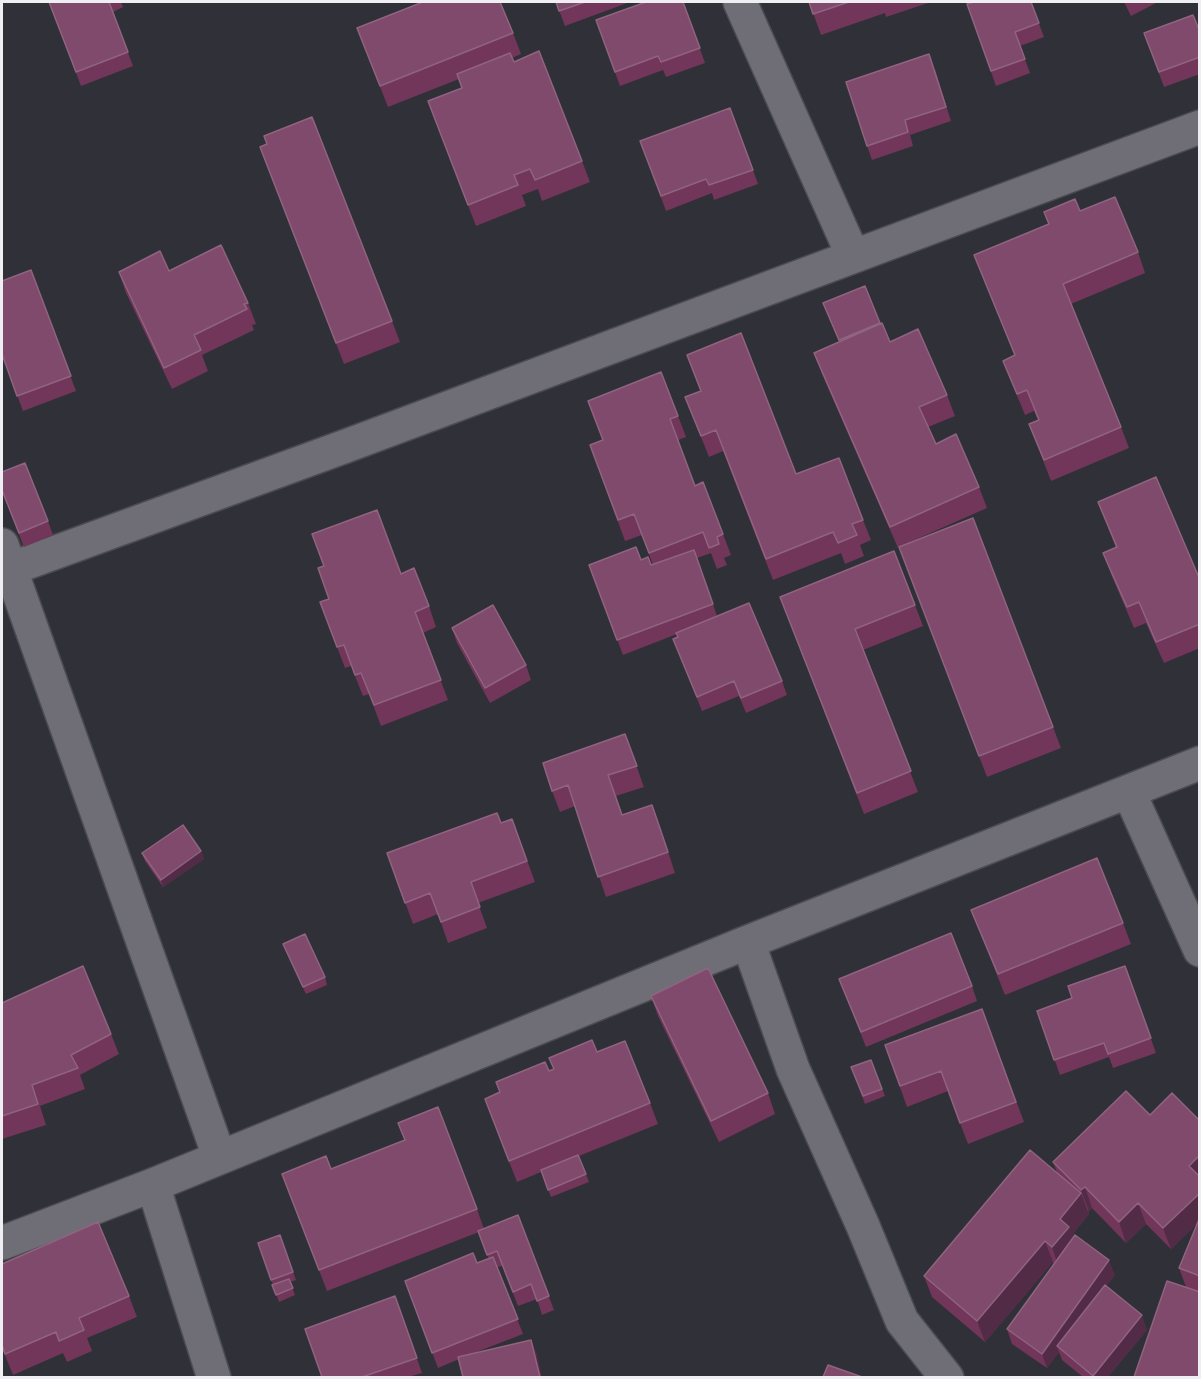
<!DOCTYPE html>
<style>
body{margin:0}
#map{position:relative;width:1201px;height:1379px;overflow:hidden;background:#303038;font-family:Arial,sans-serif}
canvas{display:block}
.frame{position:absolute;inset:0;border:3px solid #eeeef3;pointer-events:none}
</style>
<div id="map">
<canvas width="1201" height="1379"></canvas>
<div class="frame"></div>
</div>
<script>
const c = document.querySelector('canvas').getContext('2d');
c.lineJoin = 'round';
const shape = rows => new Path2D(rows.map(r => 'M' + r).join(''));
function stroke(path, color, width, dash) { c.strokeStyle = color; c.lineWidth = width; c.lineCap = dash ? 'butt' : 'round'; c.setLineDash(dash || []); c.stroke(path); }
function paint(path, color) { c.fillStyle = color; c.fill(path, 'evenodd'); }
const minor = shape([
 [740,2,853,256],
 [2,545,219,1156],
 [10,569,346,446,1200,127],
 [1129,792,1200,950],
 [748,942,793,1069,863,1226,902,1321,947,1378],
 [153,1185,214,1378],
 [2,1243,153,1185,748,942,1200,763]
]);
stroke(minor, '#4b4b52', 36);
stroke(minor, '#6f6e77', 33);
paint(shape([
 [49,2,121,2,123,7,113,12,133,66,81,86],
 [556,2,630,2,565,26],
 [683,2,705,63,666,77,663,70,620,86,596,20],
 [809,2,931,2,886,17,885,13,821,35],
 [1031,2,1044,37,1020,46,1030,73,996,86,967,4],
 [1124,2,1158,2,1131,16],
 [357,28,513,33,521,54,512,58,514,62,582,161,590,182,542,201,538,189,522,195,526,206,476,226,428,101,462,88,459,79,388,107],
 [1200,32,1200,74,1164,87,1144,33],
 [935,69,951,121,910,135,913,146,872,160,867,146],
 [730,108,758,184,714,200,712,193,666,211,640,141],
 [267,144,392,321,400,342,344,364,260,147],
 [1080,211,1138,252,1145,273,1071,304,1121,427,1129,448,1051,481,1029,424,1038,420,1034,411,1025,415,1011,381,1003,361,1015,356,974,255,1049,224,1044,212],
 [31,270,76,391,23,411,2,355],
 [169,271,248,303,256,324,252,325,254,330,202,355,208,371,172,389,126,293,119,272],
 [823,303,880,324,890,342,947,395,955,416,928,427,936,444,979,487,987,508,910,542,1053,727,1061,748,987,777,899,547,898,548,822,374,814,353,839,342],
 [700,391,796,474,863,520,871,540,860,545,864,556,845,564,841,553,773,580,723,451,709,457,685,397],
 [588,401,678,416,686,437,678,440,695,486,703,482,731,555,724,558,727,565,717,569,711,553,697,558,717,616,782,681,787,695,746,713,739,696,702,711,673,639,678,637,677,634,623,655,589,565,641,560,651,565,653,565,642,535,625,541,590,445,603,440],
 [2,472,48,521,53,535,24,547,2,492],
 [1098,502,1200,580,1200,648,1164,663,1146,623,1134,628,1111,574,1103,553,1116,548],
 [401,574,429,606,436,627,423,633,448,700,381,726,369,694,363,696,351,666,345,668,320,602],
 [780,597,915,605,923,626,863,650,918,792,864,814],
 [452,628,526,665,531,680,490,703,457,643],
 [625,734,644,787,616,796,622,815,660,826,675,873,606,897,575,806,560,812,552,791],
 [512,819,535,882,478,903,487,928,448,943,438,914,413,924,387,853,501,823],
 [201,851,204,859,163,887,145,861,142,853],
 [971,910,1123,923,1131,944,1005,995],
 [283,944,325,977,327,985,306,994],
 [1125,966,1156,1053,1113,1068,1109,1057,1060,1075,1037,1011,1072,998],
 [839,979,972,986,977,1001,866,1047],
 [651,996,768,1093,775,1114,719,1142,658,1016],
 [2,1003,111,1034,119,1054,80,1075,85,1089,40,1106,46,1125,2,1139],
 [982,1009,1024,1122,968,1144,948,1091,907,1107,885,1045],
 [597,1052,650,1103,658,1124,579,1156,589,1182,551,1197,541,1172,517,1182,485,1099],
 [871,1060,885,1096,865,1104,851,1067],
 [1150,1115,1200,1121,1200,1377,1186,1287,1179,1268,1197,1224,1171,1249,1146,1224,1126,1243,1092,1208,1089,1211,1088,1210,1089,1214,1072,1235,1073,1238,1115,1275,1106,1286,1147,1330,1108,1377,1083,1377,1062,1360,1059,1352,1047,1368,1012,1344,1007,1329,1054,1264,1053,1262,985,1342,932,1297,924,1276,1057,1172,1053,1162],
 [331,1169,477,1209,484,1229,518,1215,554,1310,542,1315,537,1299,518,1306,502,1266,497,1267,523,1334,474,1353,531,1340,537,1355,459,1359,438,1368,405,1281,477,1263,489,1259,479,1232,327,1291,290,1195],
 [280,1235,296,1280,290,1282,295,1295,279,1302,258,1243],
 [2,1264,129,1296,137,1317,87,1338,92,1351,67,1362,63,1353,13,1375,2,1348],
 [395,1296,422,1373,408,1377,322,1377]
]), '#71365a');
paint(shape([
 [652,805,660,826,675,873,668,852],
 [201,851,204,859,163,887,161,880],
 [1200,1155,1200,1184,1189,1166],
 [1085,1187,1092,1208,1089,1211,1081,1190],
 [1081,1193,1089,1214,1072,1235,1077,1247,1059,1268,1052,1247,1060,1219],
 [1200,1193,1200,1221,1171,1249,1163,1228],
 [1138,1203,1146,1224,1126,1243,1119,1222],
 [1045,1241,1053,1262,985,1342,977,1321],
 [1109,1260,1115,1275,1061,1349,1057,1346,1059,1352,1047,1368,1042,1354],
 [1142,1315,1147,1330,1108,1377,1093,1377,1093,1376],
 [531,1340,537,1355,542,1377,540,1377]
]), '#522b46');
const building = shape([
 [49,2,109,2,128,52,76,72,49,2],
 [423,2,500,2,513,33,380,86,357,28,423,2],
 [556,2,585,2,559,11,556,2],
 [646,2,683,2,700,48,661,62,658,56,615,72,596,20,646,2],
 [809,2,849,2,813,14,809,2],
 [974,2,1031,2,1039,23,1015,32,1025,59,991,71,967,4,974,2],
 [1193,15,1200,32,1200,57,1159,72,1144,33,1193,15],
 [539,51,582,161,535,180,530,169,514,175,518,185,468,205,428,101,462,88,457,74,510,53,514,62,539,51],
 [929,54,946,107,905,120,908,132,867,146,846,82,929,54],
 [730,108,753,170,709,185,706,179,661,196,640,141,730,108],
 [312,117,392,321,336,343,260,147,267,144,264,136,312,117],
 [1115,197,1138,252,1063,284,1121,427,1044,460,1029,424,1039,420,1027,390,1017,394,1003,361,1015,355,974,255,1049,224,1044,212,1075,199,1080,211,1115,197],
 [221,245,248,303,244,304,247,309,194,335,201,350,164,368,119,272,160,251,169,271,221,245],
 [31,270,71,376,17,396,2,354,2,281,31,270],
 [865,286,880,323,839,340,823,303,865,286],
 [882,323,890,342,918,329,947,395,919,407,936,444,956,434,979,487,890,527,814,353,882,323],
 [741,333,796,474,839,458,863,520,852,524,857,535,838,543,833,532,766,559,716,430,701,436,685,397,701,391,687,355,741,333],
 [661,372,678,416,670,419,695,486,703,482,723,534,717,537,719,544,709,548,703,532,649,553,634,514,618,520,590,445,603,440,588,401,661,372],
 [25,463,48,521,19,533,2,490,2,472,25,463],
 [1156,477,1200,580,1200,624,1156,642,1139,602,1127,607,1103,553,1117,547,1098,502,1156,477],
 [377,510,401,574,414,568,429,606,415,612,441,680,374,705,361,673,355,675,344,645,337,647,320,602,329,599,318,568,324,566,312,534,377,510],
 [973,518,1053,727,979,756,899,547,973,518],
 [636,547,641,560,648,557,651,565,694,550,713,604,617,640,589,565,636,547],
 [894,551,915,605,855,629,911,771,857,793,780,597,894,551],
 [749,603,782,681,741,698,734,681,697,697,673,639,678,637,676,633,749,603],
 [493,605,526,665,485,688,452,628,493,605],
 [625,734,637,766,608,775,622,815,652,805,668,852,598,877,568,785,552,791,543,763,625,734],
 [497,813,501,823,512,819,527,861,471,882,480,907,441,922,430,893,405,903,387,853,497,813],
 [183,825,201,851,161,880,142,853,183,825],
 [1097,858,1123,923,998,974,971,910,1097,858],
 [951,933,972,986,861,1032,839,979,951,933],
 [305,934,325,977,303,987,283,944,305,934],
 [83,966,111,1034,71,1055,78,1068,32,1085,38,1104,2,1116,2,1003,83,966],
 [1125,966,1151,1038,1108,1054,1104,1043,1054,1060,1037,1011,1072,998,1068,986,1125,966],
 [708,968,768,1093,711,1121,651,996,708,968],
 [982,1009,1016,1102,960,1123,941,1071,900,1086,885,1045,982,1009],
 [592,1040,597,1052,625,1041,650,1103,509,1161,485,1099,500,1092,496,1082,545,1062,549,1071,554,1069,549,1058,592,1040],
 [871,1060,882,1089,863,1096,851,1067,871,1060],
 [1126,1091,1150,1115,1172,1093,1200,1121,1200,1155,1189,1166,1200,1177,1200,1193,1163,1228,1138,1203,1119,1222,1085,1187,1081,1190,1053,1162,1126,1091],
 [438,1107,477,1209,319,1270,282,1174,326,1156,331,1169,405,1140,398,1123,438,1107],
 [1030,1150,1081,1193,1060,1219,1069,1227,1052,1247,1045,1241,977,1321,924,1276,1030,1150],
 [578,1155,586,1174,548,1190,541,1170,578,1155],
 [518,1215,549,1296,537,1301,531,1284,513,1292,497,1251,487,1255,478,1231,518,1215],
 [1200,1217,1200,1276,1179,1268,1200,1217],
 [98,1222,129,1296,79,1318,84,1330,59,1341,56,1332,5,1354,2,1345,2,1264,98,1222],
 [280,1235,293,1272,271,1280,258,1243,280,1235],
 [1075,1235,1109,1260,1042,1354,1007,1329,1075,1235],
 [473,1253,477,1263,493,1257,518,1319,432,1353,405,1281,473,1253],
 [289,1279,293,1288,276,1295,272,1285,289,1279],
 [1167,1281,1200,1292,1200,1377,1134,1377,1167,1281],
 [1105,1285,1142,1315,1093,1376,1057,1346,1105,1285],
 [395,1296,417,1358,362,1377,322,1377,305,1329,395,1296],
 [531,1340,540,1377,463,1377,458,1357,531,1340],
 [828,1365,862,1377,823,1377,828,1365]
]);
paint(building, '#7f4a6b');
stroke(building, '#906380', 1.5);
</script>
